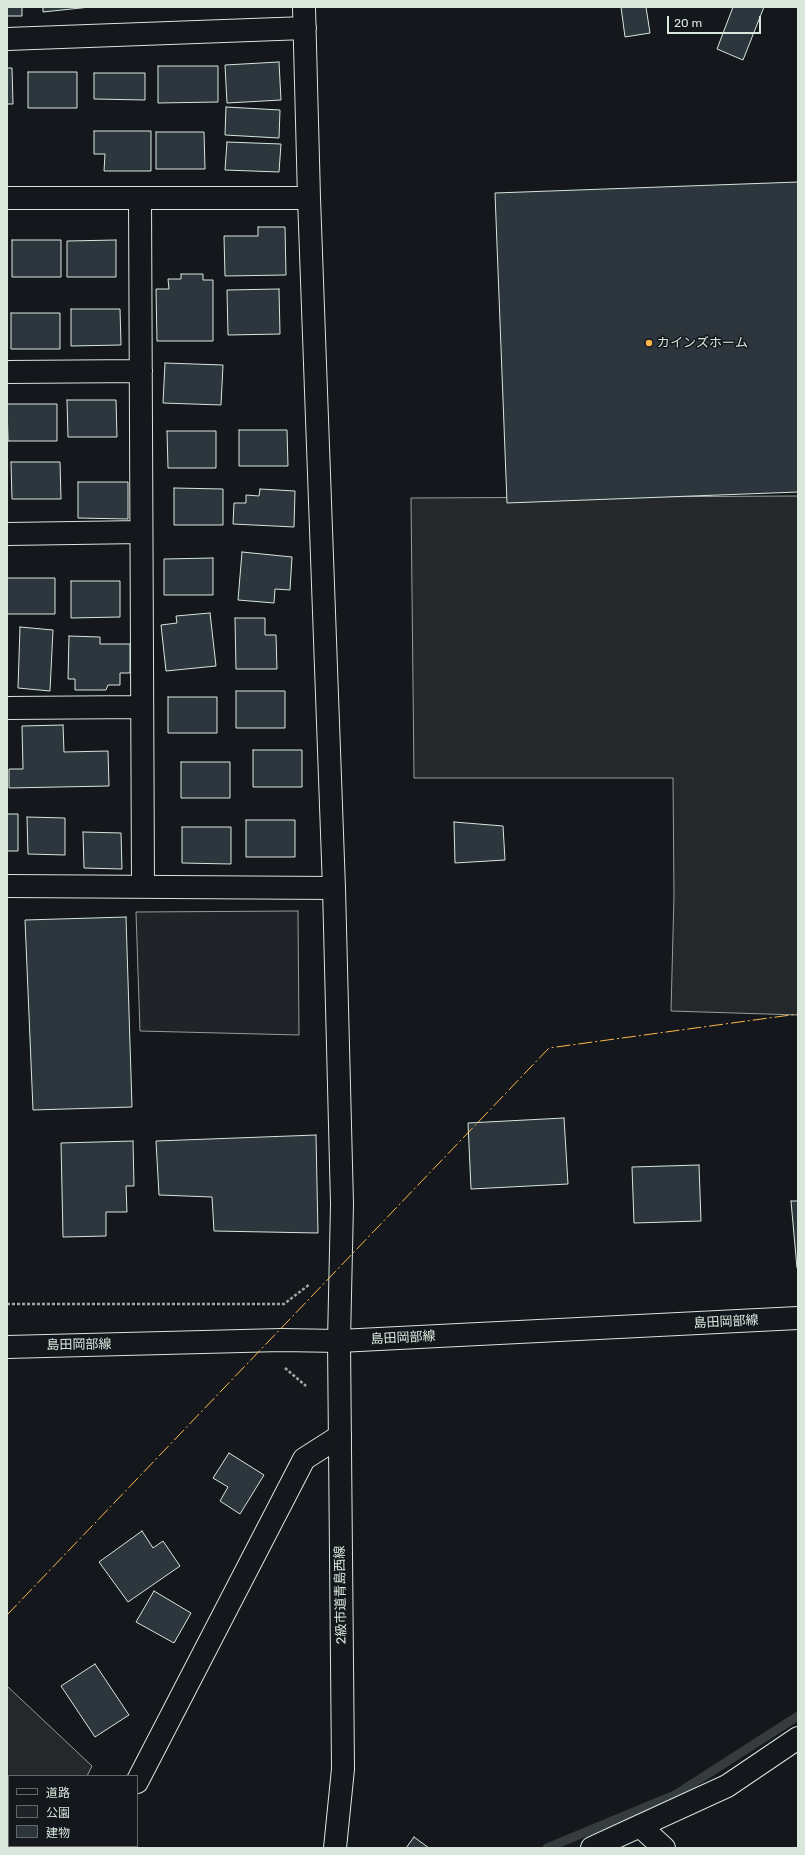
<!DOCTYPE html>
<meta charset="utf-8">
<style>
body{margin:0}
#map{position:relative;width:805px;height:1855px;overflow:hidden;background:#14181c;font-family:Rubik,"Noto Sans JP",sans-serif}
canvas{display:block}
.frame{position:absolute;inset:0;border:8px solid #d8e6dc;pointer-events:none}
.legend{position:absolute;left:8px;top:1775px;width:130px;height:72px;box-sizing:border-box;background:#14181c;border:1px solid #626a69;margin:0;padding:5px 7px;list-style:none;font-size:12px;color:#d8e6dc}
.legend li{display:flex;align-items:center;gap:8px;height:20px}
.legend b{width:20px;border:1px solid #626a69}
.scale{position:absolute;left:667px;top:16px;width:94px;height:18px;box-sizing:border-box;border:2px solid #d8e6dc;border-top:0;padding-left:5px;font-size:12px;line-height:14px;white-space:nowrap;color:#d8e6dc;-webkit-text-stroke:3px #14181c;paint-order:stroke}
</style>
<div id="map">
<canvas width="805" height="1855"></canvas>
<div class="frame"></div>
<ul class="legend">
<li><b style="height:5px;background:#14181c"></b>道路</li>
<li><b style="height:11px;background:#202428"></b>公園</li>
<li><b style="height:11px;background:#2c363c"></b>建物</li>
</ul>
<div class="scale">20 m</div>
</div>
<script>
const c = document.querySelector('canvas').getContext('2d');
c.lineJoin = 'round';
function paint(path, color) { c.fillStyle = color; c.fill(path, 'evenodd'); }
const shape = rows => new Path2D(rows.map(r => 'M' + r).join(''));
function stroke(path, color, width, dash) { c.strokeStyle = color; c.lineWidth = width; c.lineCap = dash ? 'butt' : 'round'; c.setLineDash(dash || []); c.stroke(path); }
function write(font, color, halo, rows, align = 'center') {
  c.font = font + ' Rubik,"Noto Sans JP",sans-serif'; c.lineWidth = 3; c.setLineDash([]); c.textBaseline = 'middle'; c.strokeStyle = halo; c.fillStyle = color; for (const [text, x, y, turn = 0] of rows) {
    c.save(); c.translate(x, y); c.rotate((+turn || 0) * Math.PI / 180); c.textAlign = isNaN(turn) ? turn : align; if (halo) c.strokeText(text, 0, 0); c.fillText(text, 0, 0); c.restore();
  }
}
const green = shape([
 [298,911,299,1035,140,1031,136,912,298,911]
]);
paint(green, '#202428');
stroke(green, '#939e99', 1);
const parking = shape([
 [798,496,798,1015,671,1011,674,895,673,778,414,778,411,498,798,496],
 [7,1686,92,1766,87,1776,9,1776,9,1846,57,1846,56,1848,7,1848,7,1686]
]);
paint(parking, '#24282b');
stroke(parking, '#939e99', 1);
stroke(shape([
 [547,1848,675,1795,798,1716]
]), '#363b3e', 9);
const building = shape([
 [7,7,22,7,22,16,7,16,7,7],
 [43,7,90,7,43,12,43,7],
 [621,7,646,7,650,33,625,37,621,7],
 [733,7,764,7,743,60,717,49,733,7],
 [279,62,281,100,227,103,225,65,279,62],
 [158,66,218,66,218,102,158,103,158,66],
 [7,68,12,68,13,104,7,104,7,68],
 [28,72,77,72,77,108,28,108,28,72],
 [94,73,145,73,145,100,94,99,94,73],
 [226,107,280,110,279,138,225,135,226,107],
 [94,131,151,131,151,171,104,171,105,154,94,154,94,131],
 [156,132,204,132,205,169,156,169,156,132],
 [227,142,281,144,279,172,225,170,227,142],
 [798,182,798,492,507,503,495,193,798,182],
 [258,227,285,227,286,275,225,276,224,236,258,236,258,227],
 [12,240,61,240,61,277,12,277,12,240],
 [116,240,116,277,67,277,67,241,116,240],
 [181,274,203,274,203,280,213,280,213,341,157,341,156,289,169,289,168,279,181,279,181,274],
 [279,289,280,334,228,335,227,290,279,289],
 [71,309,120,309,121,345,71,346,71,309],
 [11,313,60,313,60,349,11,349,11,313],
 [165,363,223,365,221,405,163,403,165,363],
 [67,400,116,400,117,437,68,437,67,400],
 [7,404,57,404,57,441,8,441,7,404],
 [239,430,287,430,288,466,239,466,239,430],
 [167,431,216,431,216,468,168,468,167,431],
 [11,462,60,462,61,499,12,499,11,462],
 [78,482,128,482,128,519,78,518,78,482],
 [174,488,223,489,223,525,174,525,174,488],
 [260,489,295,491,294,527,233,524,234,503,246,503,246,495,259,496,260,489],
 [242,552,292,557,290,590,275,589,274,603,238,600,242,552],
 [213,558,213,595,164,595,164,559,213,558],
 [7,578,55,578,55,614,7,614,7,578],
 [71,581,120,581,120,617,71,618,71,581],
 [210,613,216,666,166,671,161,625,177,623,176,616,210,613],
 [235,618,265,618,265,635,276,635,277,669,236,669,235,618],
 [20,627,53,630,50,691,18,688,20,627],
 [69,636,100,637,100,644,130,644,130,673,120,673,120,685,108,685,106,690,75,690,75,679,68,679,69,636],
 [236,691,285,691,285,728,236,728,236,691],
 [168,697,217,697,217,733,168,733,168,697],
 [63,725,64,752,108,751,109,786,9,788,9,769,23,769,22,726,63,725],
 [253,750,302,750,302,787,253,787,253,750],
 [181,762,230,762,230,798,181,798,181,762],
 [7,814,18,814,18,851,7,851,7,814],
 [27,817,65,818,65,855,28,854,27,817],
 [246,820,295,820,295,857,246,857,246,820],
 [454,822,503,826,505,860,455,863,454,822],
 [182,827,231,827,231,864,182,863,182,827],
 [83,832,121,833,122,869,84,868,83,832],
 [126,917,132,1107,33,1110,25,920,126,917],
 [564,1118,568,1184,471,1189,468,1123,564,1118],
 [316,1135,318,1233,214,1231,212,1197,159,1195,156,1141,316,1135],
 [133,1141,134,1186,126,1186,127,1212,106,1212,106,1236,63,1237,61,1143,133,1141],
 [699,1165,701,1221,634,1223,632,1167,699,1165],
 [791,1201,798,1201,798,1268,797,1268,791,1201],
 [229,1453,264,1475,240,1514,220,1501,228,1487,213,1478,229,1453],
 [142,1531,153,1548,163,1541,180,1566,128,1602,99,1562,142,1531],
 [154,1591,191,1613,174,1643,136,1622,154,1591],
 [95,1664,129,1715,95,1737,61,1686,95,1664],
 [414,1837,429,1848,406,1848,414,1837]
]);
paint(building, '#2c363c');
stroke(building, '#d8e6dc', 1);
const minor = shape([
 [304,7,309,198,334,888,342,1204,339,1341],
 [7,39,305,28],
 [7,198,309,198],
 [140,198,143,887],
 [7,372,141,371],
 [7,534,141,532],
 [7,708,142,707],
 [7,886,334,888],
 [137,1782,304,1459,340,1436],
 [641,1827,664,1848],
 [103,1848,104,1846],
 [592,1848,727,1786,798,1738]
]);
const tertiary = shape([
 [335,1848,343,1769,339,1341]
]);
const secondary = shape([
 [7,1347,281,1340,339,1341,798,1318]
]);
stroke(minor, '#d8e6dc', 24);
stroke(tertiary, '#d8e6dc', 24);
stroke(secondary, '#d8e6dc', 24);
stroke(shape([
 [7,1304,284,1304,310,1284],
 [285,1368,306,1386]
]), '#9da8a2', 2.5, [3, 2]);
stroke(minor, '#14181c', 22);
stroke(tertiary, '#14181c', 22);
stroke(secondary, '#14181c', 22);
stroke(shape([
 [7,1615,549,1048,798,1014]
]), '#ffb74d', 1, [14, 3, 2, 3]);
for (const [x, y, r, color] of [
 [649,343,4,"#ffb74d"]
]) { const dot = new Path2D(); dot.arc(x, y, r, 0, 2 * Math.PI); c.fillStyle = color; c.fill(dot); stroke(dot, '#14181c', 1.5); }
write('13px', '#d8e6dc', '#14181c', [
 ["カインズホーム",657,343]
], 'left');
write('13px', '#d8e6dc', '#14181c', [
 ["島田岡部線",726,1322,-3],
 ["島田岡部線",403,1338,-3],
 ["島田岡部線",79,1345,-1],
 ["2級市道青島西線",341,1595,-91]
]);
</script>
